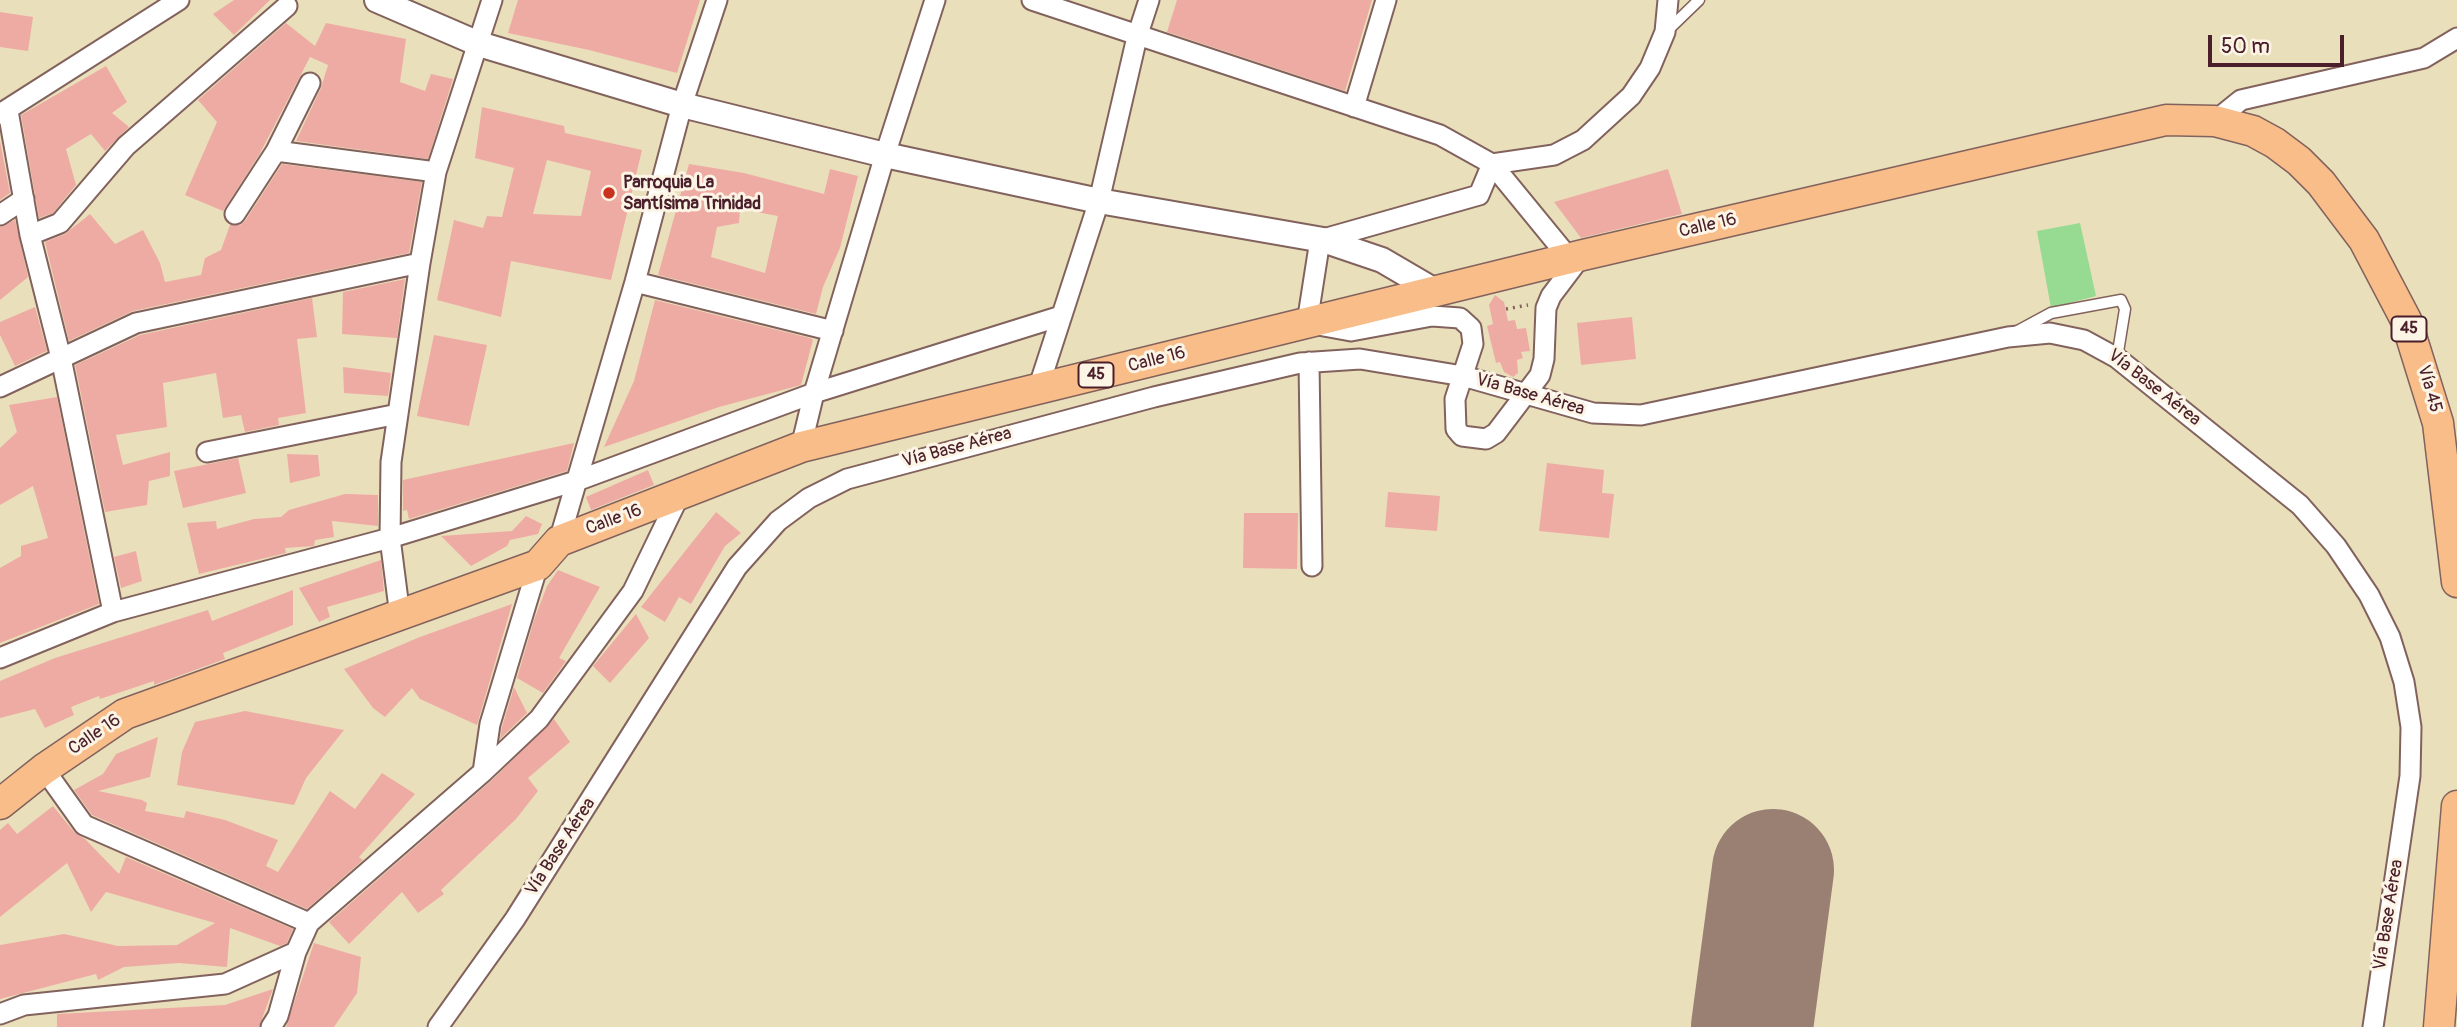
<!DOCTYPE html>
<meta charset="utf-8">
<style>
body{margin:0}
#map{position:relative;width:2457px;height:1027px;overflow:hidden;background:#eadfbb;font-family:Pangolin,sans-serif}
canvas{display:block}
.scale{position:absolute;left:2208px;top:35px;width:136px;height:32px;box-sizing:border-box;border:4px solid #4a1f2b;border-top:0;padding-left:9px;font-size:21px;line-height:24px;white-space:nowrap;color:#4a1f2b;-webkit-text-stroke:5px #fcf5e5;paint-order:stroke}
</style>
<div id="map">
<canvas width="2457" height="1027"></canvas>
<div class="scale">50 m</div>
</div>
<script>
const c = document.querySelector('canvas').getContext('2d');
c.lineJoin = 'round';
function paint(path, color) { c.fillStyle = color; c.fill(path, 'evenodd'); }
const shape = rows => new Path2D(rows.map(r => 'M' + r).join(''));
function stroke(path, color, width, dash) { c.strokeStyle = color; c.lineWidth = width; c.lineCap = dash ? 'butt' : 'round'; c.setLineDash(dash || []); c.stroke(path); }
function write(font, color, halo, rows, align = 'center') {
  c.font = font + ' Pangolin,sans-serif'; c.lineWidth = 6; c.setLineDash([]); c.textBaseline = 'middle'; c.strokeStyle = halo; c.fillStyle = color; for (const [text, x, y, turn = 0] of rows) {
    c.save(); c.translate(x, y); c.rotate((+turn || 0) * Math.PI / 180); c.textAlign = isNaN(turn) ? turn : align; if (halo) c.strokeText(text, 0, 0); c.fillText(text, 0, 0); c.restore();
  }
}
paint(shape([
 [2080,223,2096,296,2051,308,2037,231]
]), '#97db93');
stroke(shape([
 [1752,1027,1773,870]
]), '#9a7f73', 122);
paint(shape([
 [234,0,270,0,234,35,213,14],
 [518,0,700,0,677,73,589,50,508,33],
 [1177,0,1372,0,1345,91,1167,32],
 [0,12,33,17,28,51,0,47],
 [286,23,315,46,326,23,406,39,400,82,425,91,431,74,453,79,428,159,296,141,321,88,328,65,310,57,259,155,223,211,185,195,217,122,198,100],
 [106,66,127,102,112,113,129,127,105,151,91,134,66,149,76,185,53,213,39,218,21,115],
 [482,107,564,126,565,133,642,150,611,280,511,261,501,317,437,300,454,220,483,228,487,216,502,217,514,168,475,158],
 [547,160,591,171,581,216,533,214],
 [0,141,10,193,0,200],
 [282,164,422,182,409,253,133,311,69,341,45,242,65,234,90,214,115,244,143,230,160,263,165,282,201,275,205,258,221,250,230,225,240,225,245,221],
 [689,164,744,173,824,194,830,169,858,176,840,248,823,287,816,314,658,275],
 [740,209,778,216,765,273,711,257,717,227,739,223],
 [1668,169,1682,214,1581,238,1554,202],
 [15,220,28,277,0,300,0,227],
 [405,279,397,338,342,334,343,292],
 [1495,295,1504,302,1508,321,1515,320,1517,329,1526,328,1530,351,1521,352,1523,358,1517,360,1518,373,1513,377,1504,372,1500,362,1496,363,1487,326,1493,324,1489,305],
 [312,298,317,337,297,339,306,413,278,418,279,425,245,432,241,415,223,418,216,373,163,383,167,427,116,435,123,465,170,452,170,476,149,481,147,505,105,512,75,365,140,335],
 [655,300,810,338,813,340,801,385,719,407,604,447,634,381],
 [35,307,47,351,15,366,0,335,0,322],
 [1632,317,1636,359,1581,365,1577,323],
 [434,335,487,345,469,426,417,416],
 [343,367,391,373,388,396,344,393],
 [57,397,99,604,0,643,0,568,21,556,21,546,48,538,33,486,0,505,0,448,17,432,9,405],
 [574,443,567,471,409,519,407,510,403,511,403,480],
 [287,454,318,455,320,476,290,483],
 [238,458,246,493,183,508,174,471],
 [1547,463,1604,470,1602,493,1614,494,1609,538,1539,531],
 [648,470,654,485,591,510,586,497],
 [1388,492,1440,496,1437,531,1385,527],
 [345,494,378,495,378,526,332,521,334,537,315,540,314,546,285,548,286,553,199,574,187,523,216,521,217,529,254,519,281,517,289,510],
 [716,512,741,533,725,546,691,604,679,597,665,622,641,607],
 [1244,513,1298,513,1297,569,1243,568],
 [526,516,542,524,538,534,510,540,507,546,471,566,441,536,512,531],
 [136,551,142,581,121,588,114,557],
 [381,560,384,591,327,607,330,617,319,622,299,588],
 [558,570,600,587,559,658,566,661,543,693,517,678,534,620,547,586],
 [293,590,293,625,223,653,225,659,154,685,154,681,100,699,99,696,71,707,74,715,45,728,35,709,0,718,0,681,55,658,208,610,212,621],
 [512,604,477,725,420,699,412,688,385,717,373,708,344,669,420,637],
 [636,614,649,638,610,683,593,666],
 [514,687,527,713,500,739,502,727],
 [245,711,344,730,306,778,294,805,177,785,182,752,195,722],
 [554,719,570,742,528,778,538,791,516,819,441,890,444,894,418,913,402,892,349,944,329,922,491,781],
 [158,737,150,777,98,791,142,800,147,803,145,811,184,818,186,811,225,820,278,840,266,866,278,872,330,791,355,809,382,773,415,794,359,857,363,860,307,909,92,815,74,790,103,774,116,754],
 [53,806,75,833,85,839,119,874,126,857,293,929,287,943,280,946,230,928,227,967,179,963,124,967,98,980,96,974,0,999,0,945,64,934,118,946,177,945,215,923,106,892,91,912,67,863,0,917,0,830,8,823,17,834],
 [314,943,361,957,357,993,334,1027,286,1027],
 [273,989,259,1027,57,1027,57,1014,225,1005]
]), '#eeaba4');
const service = shape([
 [1668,30,1699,0],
 [2014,333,2051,313,2121,300,2125,309,2117,358]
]);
const minor = shape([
 [1032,0,1440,135,1492,164,1569,258],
 [1354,107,1386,0],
 [8,111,30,235,61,358,113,612],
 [0,114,179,0],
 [2215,121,2241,100,2424,58,2457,38],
 [276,151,436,172],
 [235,214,276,151,310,83],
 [0,215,24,199],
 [30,235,60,223,126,146,287,6],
 [1582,255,1551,296,1546,308,1544,359,1540,375,1496,433,1486,439,1462,436,1456,429,1455,399,1473,344,1471,328,1460,318,1432,316,1351,331,1307,323,1320,240,1479,195,1492,164,1554,155,1583,140,1631,96,1650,68,1665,32,1668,0],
 [635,282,833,331],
 [1309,362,1312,566],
 [0,387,136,323,420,263],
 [1038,389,1099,201,1137,37,1149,0],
 [801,447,814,393,885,155,935,0],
 [207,452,398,414],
 [559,541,635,282,682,105,717,0],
 [400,616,390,538,391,462,420,263,436,172,492,0],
 [0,658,113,612,390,538,579,480,814,393,1061,316],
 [44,769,84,825,309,923],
 [483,772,490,724,538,565],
 [0,1014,24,1005,225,984,296,952],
 [271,1027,278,1016,296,952,309,923,483,772,539,719,633,591,679,496],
 [438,1027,515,919,737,567,778,521,809,498,847,479,1154,397,1300,363,1360,359,1463,376,1593,413,1641,415,2008,337,2050,333,2084,340,2117,358,2300,505,2336,546,2369,595,2390,637,2404,682,2411,727,2410,776,2373,1027]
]);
const tertiary = shape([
 [377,0,479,44,682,105,885,155,1099,201,1323,240,1382,260,1435,291]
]);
const primary = shape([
 [0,804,44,769,125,714,538,565,559,541,801,447,1583,255,2166,120,2215,121,2253,131,2275,143,2299,161,2321,183,2364,240,2406,320,2438,423,2457,582],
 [2439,1027,2457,806]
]);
stroke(service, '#82625d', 13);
stroke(minor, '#82625d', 23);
stroke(tertiary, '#82625d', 28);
stroke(primary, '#82625d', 33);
stroke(shape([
 [1506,309,1528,305]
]), '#82625d', 3.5, [2, 5]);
stroke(service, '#fff', 10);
stroke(minor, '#fff', 19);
stroke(tertiary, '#fff', 24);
stroke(primary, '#f8bd89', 30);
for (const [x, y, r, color] of [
 [609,193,7,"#c8321e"]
]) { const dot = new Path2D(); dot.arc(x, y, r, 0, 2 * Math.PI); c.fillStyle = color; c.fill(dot); stroke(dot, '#fcf5e5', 2.5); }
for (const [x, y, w] of [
 [2409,329,35],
 [1096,375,35]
]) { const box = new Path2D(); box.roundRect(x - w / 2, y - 12.5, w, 25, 5); c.fillStyle = '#fcf5e5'; c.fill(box); stroke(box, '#4a1f2b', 2); }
write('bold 16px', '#4a1f2b', null, [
 ["45",2409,329],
 ["45",1096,375]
]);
write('bold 18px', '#4a1f2b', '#fcf5e5', [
 ["Parroquia La",623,183],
 ["Santísima Trinidad",623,204]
], 'left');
write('18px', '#4a1f2b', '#fcf5e5', [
 ["Calle 16",1708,226,-13],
 ["Calle 16",1157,360,-14],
 ["Vía Base Aérea",2154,388,38],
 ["Vía 45",2429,389,74],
 ["Vía Base Aérea",1530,395,16],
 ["Vía Base Aérea",957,448,-15],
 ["Calle 16",614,520,-20],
 ["Calle 16",95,735,-34],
 ["Vía Base Aérea",561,847,-57],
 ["Vía Base Aérea",2389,915,-81]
]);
</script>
